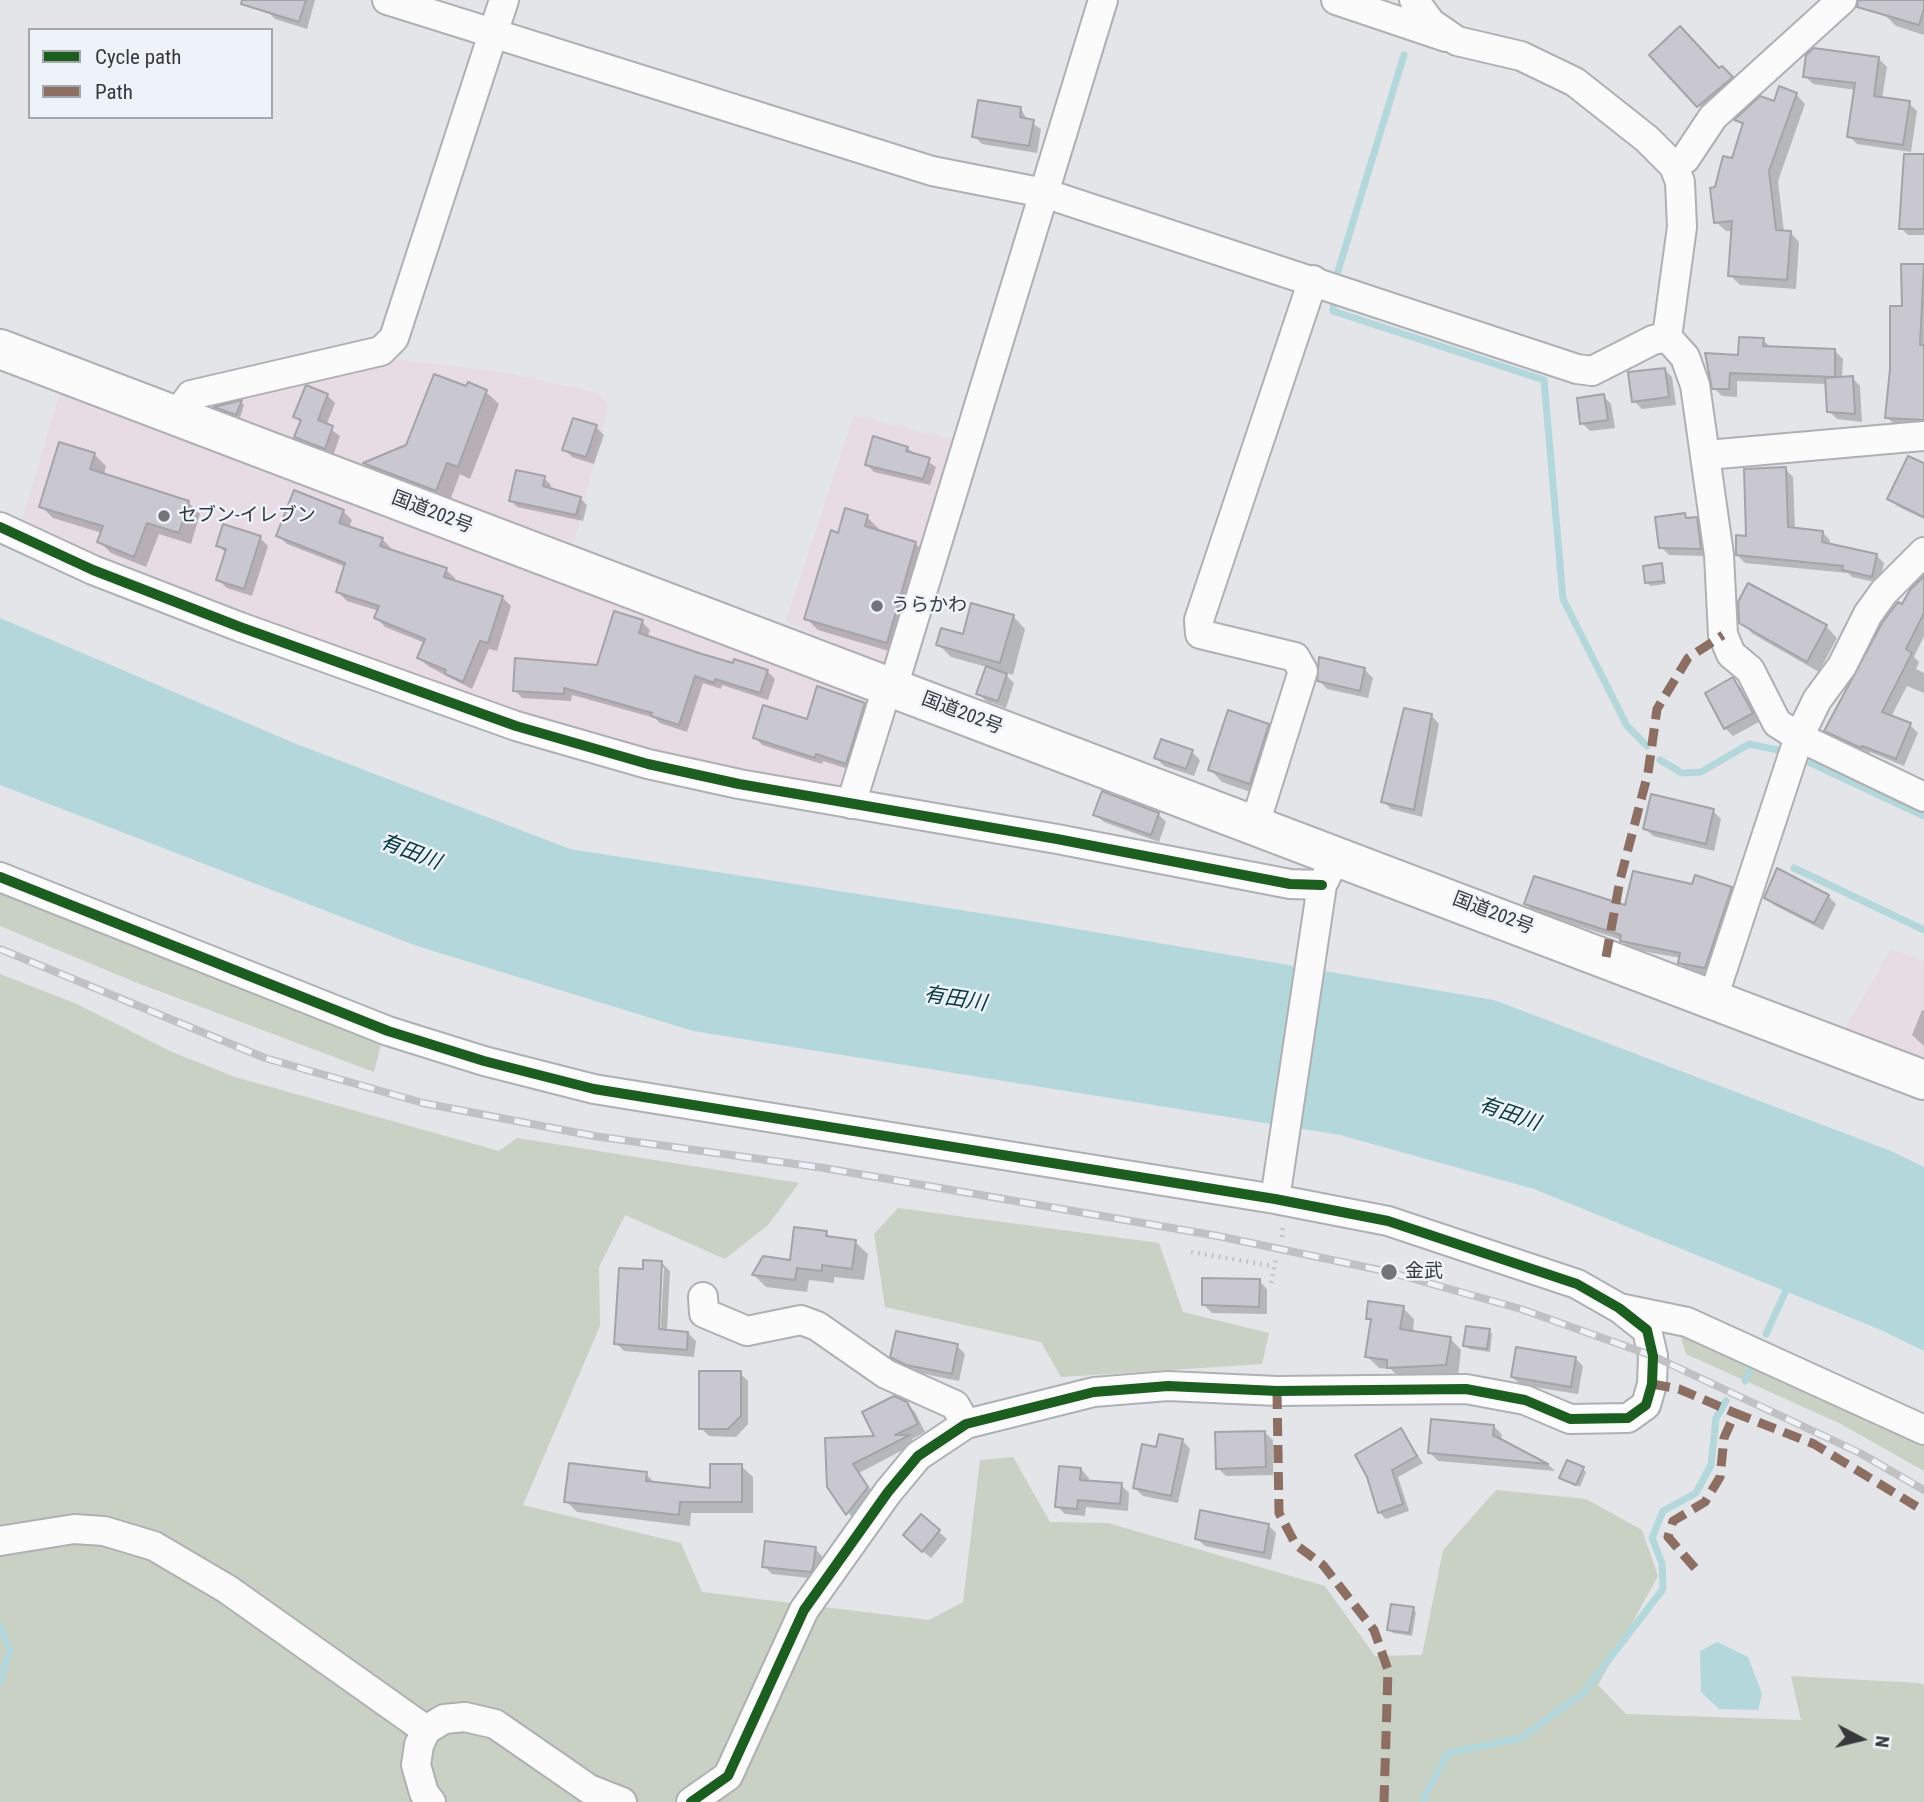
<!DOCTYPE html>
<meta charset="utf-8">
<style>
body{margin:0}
#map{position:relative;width:1924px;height:1802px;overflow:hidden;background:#e3e5e8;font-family:"Roboto Condensed",sans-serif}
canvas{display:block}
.legend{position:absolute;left:28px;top:28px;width:245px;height:91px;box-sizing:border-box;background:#edf3f9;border:2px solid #a4a8ad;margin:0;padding:9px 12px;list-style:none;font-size:21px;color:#36383b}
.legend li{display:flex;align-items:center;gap:14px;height:35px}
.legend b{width:35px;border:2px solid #a4a8ad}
.north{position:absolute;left:1826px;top:1704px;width:70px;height:70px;-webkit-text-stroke:5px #edf3f9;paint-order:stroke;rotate:97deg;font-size:19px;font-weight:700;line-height:28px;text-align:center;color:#36383b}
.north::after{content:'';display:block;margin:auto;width:24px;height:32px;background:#36383b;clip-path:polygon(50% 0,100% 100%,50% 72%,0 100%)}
</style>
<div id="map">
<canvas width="1924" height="1802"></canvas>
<ul class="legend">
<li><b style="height:9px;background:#1b5e20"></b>Cycle path</li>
<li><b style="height:9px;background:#8d6e63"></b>Path</li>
</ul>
<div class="north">N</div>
</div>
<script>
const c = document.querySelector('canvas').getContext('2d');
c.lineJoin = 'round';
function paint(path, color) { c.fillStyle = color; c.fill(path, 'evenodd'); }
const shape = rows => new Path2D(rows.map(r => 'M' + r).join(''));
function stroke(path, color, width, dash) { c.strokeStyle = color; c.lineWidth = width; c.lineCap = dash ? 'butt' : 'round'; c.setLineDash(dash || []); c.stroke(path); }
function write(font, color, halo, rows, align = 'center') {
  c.font = font + ' "Roboto Condensed","Noto Sans JP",sans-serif'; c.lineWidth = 5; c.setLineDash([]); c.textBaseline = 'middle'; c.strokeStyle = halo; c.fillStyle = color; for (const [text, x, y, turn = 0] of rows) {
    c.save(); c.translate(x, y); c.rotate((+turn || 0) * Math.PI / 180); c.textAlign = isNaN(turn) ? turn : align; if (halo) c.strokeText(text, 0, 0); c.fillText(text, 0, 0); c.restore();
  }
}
paint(shape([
 [392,359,507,373,598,393,608,405,574,543,194,408],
 [60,392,877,699,845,789,666,753,470,699,21,524],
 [854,415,954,440,887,668,786,621],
 [1891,949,1924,961,1924,1060,1845,1029]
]), '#e7dbe4');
paint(shape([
 [0,890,382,1040,374,1072,135,982,0,926],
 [0,974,77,1004,172,1052,235,1077,499,1151,517,1138,799,1183,768,1225,725,1259,625,1215,599,1267,600,1326,523,1505,681,1543,702,1592,929,1620,963,1602,980,1460,1013,1457,1050,1522,1108,1523,1325,1586,1375,1656,1422,1655,1443,1550,1496,1490,1586,1499,1642,1530,1658,1576,1598,1685,1626,1714,1801,1720,1791,1676,1919,1683,1924,1685,1924,1802,0,1802],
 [898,1208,1159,1243,1183,1312,1269,1333,1262,1364,1061,1377,1041,1342,885,1307,874,1234],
 [1680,1334,1924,1446,1924,1471,1841,1424,1686,1354]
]), '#c9d0c4');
paint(shape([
 [0,618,294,743,570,849,1018,919,1494,1000,1891,1151,1924,1167,1924,1351,1881,1330,1534,1189,1340,1135,693,1031,417,946,0,785],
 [1717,1642,1748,1657,1762,1694,1758,1710,1719,1709,1701,1692,1700,1651]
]), '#b3d7db');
paint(shape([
 [271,0,315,0,307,29,275,19,267,11],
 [1888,0,1924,0,1924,35,1896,26,1884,14],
 [1652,55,1719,70,1722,68,1739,86,1707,114],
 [1878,58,1887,67,1882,99,1909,103,1917,111,1911,152,1857,144,1849,136,1856,90,1813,84,1805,76],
 [1796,94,1805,104,1778,181,1784,232,1790,232,1799,242,1796,289,1740,285,1730,275,1733,231,1726,231,1716,222,1717,189,1733,160,1744,127,1737,120],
 [1021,109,1028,121,1041,129,1037,153,982,144,974,136],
 [1924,156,1924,235,1908,235,1901,228],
 [1903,266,1924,266,1924,431,1899,429,1887,417,1903,307],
 [1763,340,1771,348,1835,351,1843,359,1842,379,1852,378,1860,386,1862,422,1837,419,1829,411,1827,384,1737,381,1737,397,1722,396,1714,388,1740,357],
 [1664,369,1672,377,1676,405,1642,409,1634,401],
 [469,385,486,392,499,404,470,479,460,474,449,503,377,475,366,464,408,446],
 [327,395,335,403,326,426,340,436,333,456,304,445,296,437,301,423,295,416],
 [1603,396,1611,404,1615,428,1590,431,1582,423],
 [241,402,244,405,240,418,217,408],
 [596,427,604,435,594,464,572,457,564,449],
 [907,448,936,467,930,485,874,472,867,465],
 [94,454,106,466,104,475,188,502,200,514,191,544,159,534,146,567,111,553,99,541,102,533,53,518,41,506],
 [1924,465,1924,519,1897,506,1889,498],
 [1785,469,1793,477,1795,530,1822,532,1830,540,1829,545,1876,555,1884,563,1879,583,1852,577,1848,573,1745,563,1737,555],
 [544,478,551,485,550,490,580,498,587,505,583,521,517,507,511,500],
 [343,511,352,520,349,528,382,539,391,548,390,551,446,570,455,578,454,582,502,597,511,606,497,651,489,649,472,689,428,666,419,658,425,643,385,627,377,618,379,611,347,601,338,592,346,567,287,544,278,535],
 [1684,515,1689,519,1696,519,1704,527,1708,556,1669,555,1661,547],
 [867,517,879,529,878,532,915,543,927,555,899,654,818,630,806,618,840,535],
 [260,538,268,546,252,596,227,588,218,580,227,554,218,545],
 [1661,565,1666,584,1650,586,1647,582],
 [1924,587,1924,636,1914,657,1919,662,1916,669,1924,673,1924,693,1907,686,1891,717,1910,725,1918,733,1904,766,1870,752,1869,755,1834,738,1826,730,1903,606],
 [1013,616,1025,629,1013,675,1003,672,1014,683,1006,708,986,701,978,693,987,667,951,657,938,644],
 [642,622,650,630,647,638,734,665,767,671,775,679,768,700,722,685,721,689,703,683,687,732,660,723,655,718,572,695,571,701,522,698,515,690,598,667],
 [1741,622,1826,626,1837,638,1819,672,1753,634],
 [1364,669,1373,678,1368,698,1327,689,1319,680],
 [1733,680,1741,688,1759,722,1733,736,1725,728],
 [864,704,872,712,854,771,823,761,822,764,762,745,755,737],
 [1431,715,1439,724,1422,817,1391,809,1383,801],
 [1268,726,1280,738,1262,796,1222,782,1210,769],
 [1192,752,1200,760,1194,776,1164,766,1156,758],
 [1713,811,1721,819,1714,851,1653,836,1644,828],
 [1095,814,1158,814,1166,822,1159,842,1104,822],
 [1693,886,1731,889,1739,897,1713,976,1688,971,1680,963,1681,958,1630,949,1622,940,1534,912,1526,904,1626,908],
 [1828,896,1836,904,1823,930,1774,905,1766,897],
 [1922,1010,1924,1011,1924,1046,1912,1035],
 [826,1232,832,1239,855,1242,868,1254,864,1280,834,1277,834,1283,809,1280,807,1292,766,1287,754,1275,791,1262],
 [662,1263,670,1271,667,1331,688,1333,696,1341,694,1357,624,1351,616,1343,644,1271],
 [660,1268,664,1268,660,1338,657,1338],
 [1259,1281,1267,1289,1267,1314,1212,1313,1203,1304],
 [1403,1308,1414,1319,1413,1333,1450,1338,1461,1350,1458,1376,1400,1379,1391,1369,1379,1368,1367,1356,1372,1322,1368,1318],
 [1489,1331,1492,1334,1490,1352,1469,1349,1465,1345],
 [957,1346,965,1354,959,1381,915,1372,892,1356],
 [1575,1358,1583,1366,1578,1394,1521,1385,1512,1377],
 [740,1373,748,1381,748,1424,736,1437,709,1436,701,1428],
 [906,1403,915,1412,925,1432,912,1439,916,1443,859,1473,875,1496,855,1521,829,1487],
 [1494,1426,1502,1435,1501,1441,1548,1464,1555,1471,1438,1461,1430,1453],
 [1401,1430,1423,1463,1398,1477,1409,1511,1386,1519,1379,1512],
 [1264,1432,1273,1440,1273,1475,1226,1476,1218,1468],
 [1182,1440,1190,1449,1178,1503,1143,1496,1135,1488],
 [741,1466,753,1477,753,1513,691,1513,690,1526,577,1512,566,1501,646,1474,656,1484,712,1490],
 [1081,1469,1089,1478,1088,1482,1121,1485,1129,1493,1128,1511,1086,1507,1085,1516,1065,1514,1057,1506],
 [1583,1469,1586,1472,1580,1487,1562,1477],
 [922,1517,947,1539,931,1558,913,1543],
 [1268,1525,1276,1533,1271,1560,1205,1546,1196,1538],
 [815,1549,823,1557,818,1579,772,1574,764,1566],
 [1413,1609,1416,1612,1412,1636,1393,1633,1389,1629]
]), '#0003');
stroke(shape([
 [1335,281,1404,55],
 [1334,297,1333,311,1544,380,1563,599,1627,726,1647,746],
 [1798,757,1924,816],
 [1660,760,1682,773,1701,772,1749,744,1787,752],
 [1794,868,1924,930],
 [1766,1334,1789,1284],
 [1745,1381,1752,1366],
 [0,1627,10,1650,0,1682],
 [1422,1802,1448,1753,1521,1738,1583,1693,1663,1589,1662,1563,1652,1538,1663,1511,1696,1493,1711,1465,1716,1418,1726,1401]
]), '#b3d7db', 7);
const building = shape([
 [242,0,306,0,299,22,241,4,242,0],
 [1858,0,1924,0,1924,9,1919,25,1857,7,1858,0],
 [1680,26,1719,68,1722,66,1733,77,1697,107,1649,55,1680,26],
 [1814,48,1879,57,1874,96,1910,101,1903,145,1847,137,1855,83,1803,77,1806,55,1814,48],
 [1779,86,1797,93,1769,171,1776,230,1791,231,1787,280,1728,276,1732,221,1714,223,1710,188,1715,187,1723,156,1732,158,1743,123,1734,120,1760,96,1774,101,1779,86],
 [978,100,1021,107,1020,117,1034,120,1029,146,972,137,978,100],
 [1904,154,1924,154,1924,229,1899,229,1904,154],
 [1901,264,1924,264,1920,345,1924,345,1924,420,1885,418,1890,369,1890,306,1902,306,1901,264],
 [1739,337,1764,338,1763,346,1835,349,1835,377,1730,373,1729,389,1712,389,1705,353,1738,355,1739,337],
 [1665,368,1669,397,1632,402,1628,372,1665,368],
 [434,374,466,386,468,382,487,390,458,467,447,463,436,491,363,463,406,445,434,374],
 [1853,376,1855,414,1827,412,1825,378,1853,376],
 [306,385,328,394,318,420,333,426,325,449,294,437,301,420,293,417,306,385],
 [1604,394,1608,420,1580,424,1577,398,1604,394],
 [242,400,236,415,214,407,242,400],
 [573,418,597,425,586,457,562,450,573,418],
 [873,436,908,447,906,451,930,458,923,479,865,465,873,436],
 [59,442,95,453,90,469,189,501,179,533,147,523,134,557,97,542,103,526,39,507,59,442],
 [1908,456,1924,463,1924,517,1887,499,1908,456],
 [1786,467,1788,527,1823,531,1822,542,1877,554,1872,577,1842,570,1843,566,1736,555,1736,535,1746,536,1744,469,1786,467],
 [516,470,545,476,543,486,581,497,576,515,509,501,516,470],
 [294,490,344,510,339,523,383,538,380,546,447,568,444,577,503,596,488,643,480,641,463,682,445,674,446,670,417,658,425,639,374,618,379,606,336,592,345,563,276,536,294,490],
 [845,508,868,515,865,526,916,542,887,643,804,619,831,530,838,533,845,508],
 [1685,513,1686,518,1697,517,1701,549,1659,548,1655,517,1685,513],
 [223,524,261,536,244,589,216,580,226,549,216,546,223,524],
 [1662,563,1664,581,1645,583,1643,566,1662,563],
 [1924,576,1924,613,1906,649,1912,653,1882,712,1911,723,1896,759,1862,746,1861,748,1824,731,1882,623,1898,602,1902,604,1910,590,1924,576],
 [1748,583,1827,625,1807,662,1739,623,1738,602,1748,583],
 [971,603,1014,615,1000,663,936,645,941,628,963,634,971,603],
 [614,611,643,620,639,633,702,654,733,663,734,659,768,670,760,693,715,679,714,683,695,676,679,725,651,716,652,713,564,688,564,694,513,691,515,658,597,665,614,611],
 [1319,657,1365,668,1360,691,1317,681,1319,657],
 [986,666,1007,674,998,701,976,694,986,666],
 [1733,677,1753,713,1724,729,1705,693,1733,677],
 [817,686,865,703,846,764,816,754,815,758,753,738,763,705,807,719,817,686],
 [1404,708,1432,714,1414,810,1381,802,1404,708],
 [1228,710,1269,724,1250,784,1208,770,1228,710],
 [1161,739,1193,750,1186,769,1154,758,1161,739],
 [1102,791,1159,813,1151,835,1093,815,1102,791],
 [1651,794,1714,809,1706,844,1643,829,1651,794],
 [1777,868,1829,895,1814,923,1764,898,1777,868],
 [1633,871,1692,884,1695,875,1732,887,1705,968,1678,963,1680,953,1620,941,1621,935,1524,904,1534,876,1625,905,1633,871],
 [794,1227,827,1231,826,1236,856,1240,852,1269,822,1265,822,1271,797,1268,795,1280,752,1275,763,1256,790,1260,794,1227],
 [643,1260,662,1261,659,1329,688,1332,687,1350,614,1344,619,1268,643,1269,643,1260],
 [1202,1278,1260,1279,1259,1307,1202,1305,1202,1278],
 [1368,1301,1404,1306,1400,1329,1451,1337,1446,1365,1387,1368,1387,1360,1365,1357,1371,1319,1366,1319,1368,1301],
 [1466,1326,1490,1329,1487,1349,1463,1346,1466,1326],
 [896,1331,958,1344,952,1374,906,1365,890,1357,896,1331],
 [1516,1347,1576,1357,1571,1387,1511,1377,1516,1347],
 [699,1371,741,1371,741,1416,728,1429,699,1429,699,1371],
 [894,1396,907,1402,918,1424,895,1435,910,1435,853,1464,868,1487,846,1515,827,1487,825,1438,874,1436,862,1412,894,1396],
 [1431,1419,1494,1425,1493,1435,1548,1464,1428,1453,1431,1419],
 [1401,1428,1417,1456,1392,1470,1403,1504,1378,1513,1367,1477,1355,1455,1401,1428],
 [1265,1431,1266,1467,1216,1469,1215,1432,1265,1431],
 [1159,1434,1183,1439,1171,1496,1133,1488,1142,1444,1156,1447,1159,1434],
 [1567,1460,1584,1467,1576,1485,1559,1478,1567,1460],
 [569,1463,647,1472,646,1481,710,1488,710,1464,742,1464,742,1502,680,1502,679,1515,564,1502,569,1463],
 [1059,1466,1081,1468,1080,1480,1122,1483,1120,1504,1078,1500,1077,1509,1055,1507,1059,1466],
 [1200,1510,1269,1524,1264,1553,1195,1539,1200,1510],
 [921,1514,940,1530,922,1552,903,1535,921,1514],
 [765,1541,816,1547,813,1568,811,1572,762,1567,765,1541],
 [1391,1604,1414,1607,1409,1633,1387,1630,1391,1604]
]);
paint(building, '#c9c7cf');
stroke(building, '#a3a4a7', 2);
const minor = shape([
 [387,0,932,171,1044,193,1577,369,1592,371,1653,340,1667,337],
 [1336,0,1446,37],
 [1414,0,1431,23,1457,41,1521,56,1575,82,1647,139,1674,166,1680,182,1682,227,1667,337,1685,357,1695,385,1719,555,1723,635,1731,654,1750,670,1777,723,1799,737,1924,797],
 [1674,166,1685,159,1713,117,1842,0],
 [176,416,191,395,381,351,394,338,504,0],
 [1707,455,1924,436],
 [0,527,93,570,240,627,516,726,648,764,739,784,1057,839,1290,884,1322,885],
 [851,804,882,704,893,687,1103,0],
 [1255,824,1303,671,1295,657,1200,634,1199,620,1313,280],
 [0,877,388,1031,484,1061,594,1089,1275,1199,1388,1221,1577,1284,1619,1308,1647,1330,1653,1356,1652,1384,1646,1405,1628,1418,1570,1419,1525,1400,1466,1389,1277,1391,1168,1386,1094,1392,966,1424,918,1456,888,1492,804,1610,728,1776,691,1802],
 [1713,998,1799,737,1817,700,1842,666,1868,614,1884,592,1924,552],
 [1275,1199,1322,885,1329,871],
 [703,1297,704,1313,747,1331,801,1320,817,1326,886,1374,955,1405,966,1424],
 [1619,1308,1687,1322,1924,1430],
 [0,1541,74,1529,104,1531,154,1546,227,1589,426,1730],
 [431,1802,424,1793,416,1765,419,1745,426,1730,444,1719,465,1717,495,1724,589,1789,622,1802]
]);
const highway = shape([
 [0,349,1924,1080]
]);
stroke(minor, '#afb0b3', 32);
stroke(highway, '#afb0b3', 42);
stroke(shape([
 [1282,1237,1283,1225],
 [1191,1252,1273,1266],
 [1271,1283,1276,1259]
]), '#c3c4c5', 4.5, [2, 5]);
stroke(minor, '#fbfbfc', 28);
stroke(highway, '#fbfbfc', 38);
const rail = shape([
 [0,949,265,1058,423,1103,594,1136,824,1168,1218,1236,1389,1272,1521,1309,1653,1356,1860,1453,1924,1490]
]);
stroke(rail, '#c1c1c3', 8);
stroke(rail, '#edf3f9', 5, [16]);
stroke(shape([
 [1606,957,1620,880,1648,773,1657,709,1688,658,1723,635],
 [1652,1384,1679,1389,1735,1413],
 [1277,1391,1279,1513,1296,1545,1323,1565,1374,1630,1388,1670,1384,1802],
 [1695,1568,1668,1537,1673,1521,1705,1502,1720,1477,1724,1438,1735,1413,1814,1444,1924,1511]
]), '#8d6e63', 9, [18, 9]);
stroke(shape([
 [0,527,93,570,240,627,516,726,648,764,739,784,1057,839,1290,884,1322,885],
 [0,877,388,1031,484,1061,594,1089,1275,1199,1388,1221,1577,1284,1619,1308,1647,1330,1653,1356,1652,1384,1646,1405,1628,1418,1570,1419,1525,1400,1466,1389,1277,1391,1168,1386,1094,1392,966,1424,918,1456,888,1492,804,1610,728,1776,691,1802]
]), '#1b5e20', 10);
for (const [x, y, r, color] of [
 [164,516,7,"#737578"],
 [877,606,7,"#737578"],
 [1389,1272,9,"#737578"]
]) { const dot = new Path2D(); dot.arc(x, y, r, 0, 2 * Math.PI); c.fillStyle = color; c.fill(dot); stroke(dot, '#edf3f9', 2.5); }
write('19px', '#36383b', '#edf3f9', [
 ["国道202号",432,513,21],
 ["国道202号",962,714,21],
 ["国道202号",1493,914,21]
]);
write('19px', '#36383b', '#edf3f9', [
 ["セブン-イレブン",178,516],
 ["うらかわ",891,606],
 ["金武",1405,1272]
], 'left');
write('italic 21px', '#06383c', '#edf3f9', [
 ["有田川",410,853,21],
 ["有田川",955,1000,9],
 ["有田川",1509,1115,19]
]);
</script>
